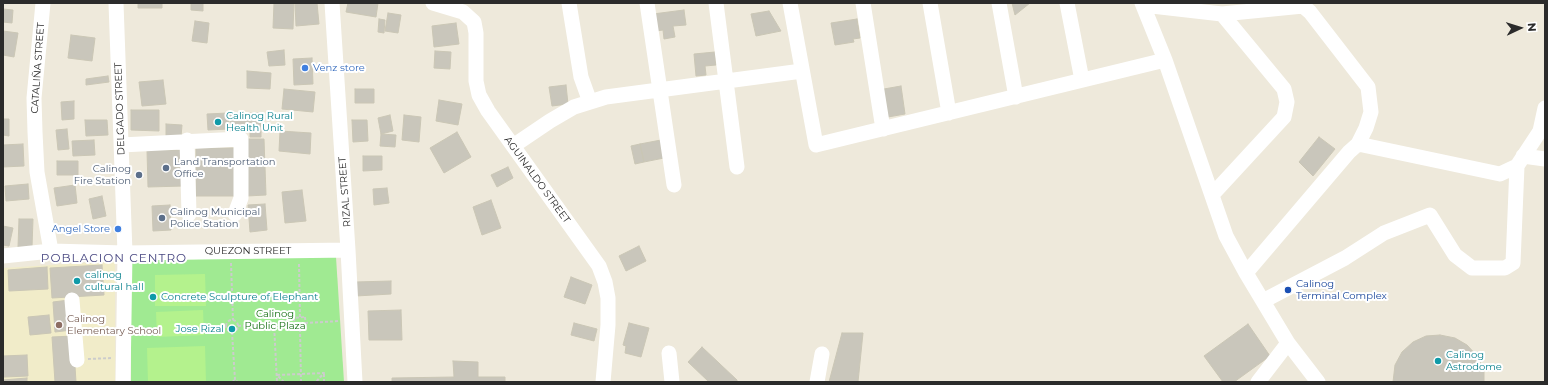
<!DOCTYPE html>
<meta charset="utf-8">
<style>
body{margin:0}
#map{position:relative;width:1548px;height:385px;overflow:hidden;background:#eee9db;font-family:Montserrat,sans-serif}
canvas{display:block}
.frame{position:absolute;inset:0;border:4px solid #2b2b2b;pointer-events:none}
.north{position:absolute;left:1500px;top:8px;width:40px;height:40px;-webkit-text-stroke:3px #fff;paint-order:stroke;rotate:86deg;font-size:11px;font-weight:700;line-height:16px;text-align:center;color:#2b2b2b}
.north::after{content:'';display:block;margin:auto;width:14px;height:18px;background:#2b2b2b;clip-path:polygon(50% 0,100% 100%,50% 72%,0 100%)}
</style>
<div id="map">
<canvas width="1548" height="385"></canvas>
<div class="frame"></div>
<div class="north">N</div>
</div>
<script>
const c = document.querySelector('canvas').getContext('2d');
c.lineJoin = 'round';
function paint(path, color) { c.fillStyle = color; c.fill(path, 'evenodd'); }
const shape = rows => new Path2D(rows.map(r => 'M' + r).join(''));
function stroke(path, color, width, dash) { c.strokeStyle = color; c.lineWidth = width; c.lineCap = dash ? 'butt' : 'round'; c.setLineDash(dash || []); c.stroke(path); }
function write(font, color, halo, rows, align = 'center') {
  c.font = font + ' Montserrat,sans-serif'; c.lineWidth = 4; c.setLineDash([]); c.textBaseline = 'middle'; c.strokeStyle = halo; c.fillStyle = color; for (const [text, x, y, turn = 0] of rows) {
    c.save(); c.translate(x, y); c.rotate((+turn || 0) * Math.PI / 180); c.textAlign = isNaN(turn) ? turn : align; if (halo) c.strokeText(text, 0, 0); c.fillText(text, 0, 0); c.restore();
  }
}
paint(shape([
 [115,261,115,382,3,382,3,268]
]), '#f1ecc9');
paint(shape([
 [336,257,344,382,131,382,131,260]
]), '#a0ea92');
paint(shape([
 [205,274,206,306,155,306,155,275],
 [203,310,204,335,157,337,156,312],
 [205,346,206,382,148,382,147,348]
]), '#b4f28d');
const building = shape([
 [138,3,162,3,162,8,138,8,138,3],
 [191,3,203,3,203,11,191,10,191,3],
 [274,3,294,3,293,29,273,28,274,3],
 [295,3,317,3,319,24,296,26,295,3],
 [348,3,378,3,376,17,346,12,348,3],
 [1012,3,1030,3,1015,15,1012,3],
 [3,9,13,10,12,23,3,22,3,9],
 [684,10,686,25,673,26,675,37,664,39,663,30,656,31,653,14,684,10],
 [769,11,781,31,756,36,751,14,769,11],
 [388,13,401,15,398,33,385,31,388,13],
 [379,19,385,20,384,33,378,32,379,19],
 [857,19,860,38,853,39,854,42,835,45,831,23,857,19],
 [195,21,209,23,207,43,192,41,195,21],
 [456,23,459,44,434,47,432,26,456,23],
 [3,31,18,33,14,57,3,55,3,31],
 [71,35,95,38,92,61,68,58,71,35],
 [284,50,285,65,269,66,267,52,284,50],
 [435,51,451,52,450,69,434,68,435,51],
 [715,52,716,65,705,66,706,75,696,76,694,54,715,52],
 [312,58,313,84,294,85,293,59,312,58],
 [247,71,271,73,270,89,247,88,247,71],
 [108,76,109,82,86,85,86,79,108,76],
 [163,80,166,104,142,106,139,82,163,80],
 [566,85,568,104,552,106,549,87,566,85],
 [901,86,905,114,888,117,884,89,901,86],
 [284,89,315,92,313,112,282,109,284,89],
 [355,89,374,89,374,103,355,103,355,89],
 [439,100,462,104,458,125,436,121,439,100],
 [74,101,74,119,62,120,61,102,74,101],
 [131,110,159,110,159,131,131,130,131,110],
 [228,113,229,129,208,130,207,114,228,113],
 [230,113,261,113,261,137,250,137,250,130,230,130,230,113],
 [390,115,393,131,381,134,378,118,390,115],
 [404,115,421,117,419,142,402,140,404,115],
 [3,119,9,119,9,136,3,135,3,119],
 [85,120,107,120,108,135,86,136,85,120],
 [352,120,367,120,368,141,353,142,352,120],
 [166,124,182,125,181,137,166,136,166,124],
 [67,129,69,149,58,150,56,130,67,129],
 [280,131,311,133,310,154,279,151,280,131],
 [457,132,471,157,444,173,430,148,457,132],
 [381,134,396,135,395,147,380,146,381,134],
 [1319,137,1335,149,1313,176,1299,162,1319,137],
 [246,139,264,139,266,195,247,196,246,139],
 [94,140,95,155,73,156,72,141,94,140],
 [661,140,664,158,644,162,640,144,661,140],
 [23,144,24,166,3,167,3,145,23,144],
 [640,144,644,162,635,164,631,146,640,144],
 [196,148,237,148,237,196,196,196,196,148],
 [147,150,183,150,184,186,148,187,147,150],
 [363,156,382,156,382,170,363,171,363,156],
 [57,161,78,161,78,175,57,175,57,161],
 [508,167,513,178,497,187,491,175,508,167],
 [28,184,29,199,6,201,5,186,28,184],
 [75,185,77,203,57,206,54,188,75,185],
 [387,188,389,203,374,205,373,189,387,188],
 [302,190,306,221,285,223,282,192,302,190],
 [102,196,106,216,93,219,89,199,102,196],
 [491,200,501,228,482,235,473,207,491,200],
 [265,204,267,230,250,232,248,205,265,204],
 [170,205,171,230,153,231,152,206,170,205],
 [19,219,33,219,32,247,18,247,19,219],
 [3,226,13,228,9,246,3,245,3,226],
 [639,246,646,261,626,271,619,256,639,246],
 [102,265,104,295,52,298,50,268,102,265],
 [47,267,48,289,9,291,8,270,47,267],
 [571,277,592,285,585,304,564,297,571,277],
 [391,281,391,294,356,296,355,282,391,281],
 [69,300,72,330,55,332,53,302,69,300],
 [401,310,402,340,369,340,368,311,401,310],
 [49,315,51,333,30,335,28,317,49,315],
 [574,323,597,329,594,341,571,335,574,323],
 [629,323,649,328,641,357,625,353,626,346,623,345,629,323],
 [1248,324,1270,356,1234,382,1223,382,1204,356,1248,324],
 [842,333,863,333,858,382,829,382,842,333],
 [1440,335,1455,338,1467,345,1478,357,1484,372,1484,382,1393,382,1395,365,1402,352,1413,342,1426,336,1440,335],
 [73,336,76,382,55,382,52,337,73,336],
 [702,347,737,380,737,382,709,382,688,362,702,347],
 [27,355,28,376,4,377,3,356,27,355],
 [453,361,478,362,478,377,505,377,505,382,392,382,392,378,454,377,453,361],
 [27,378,27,382,3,382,3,380,27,378]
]);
paint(building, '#c9c6bb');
stroke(building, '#cac6b5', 1);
stroke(shape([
 [231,263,233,320],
 [299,264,300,318],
 [305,317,306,328,295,329,294,318,305,317],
 '226 326a6 6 0 1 1 12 0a6 6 0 1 1-12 0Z',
 [305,323,340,321],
 [274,324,294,323],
 [238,326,274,324,277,382],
 [300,329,301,382],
 [232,332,235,380],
 [88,359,112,358],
 [324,374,324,382],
 [232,382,235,380,238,382],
 [284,382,277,375,324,373,316,382]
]), '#ccc', 2, [3, 2]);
stroke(shape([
 [43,3,34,98,35,132,37,172,51,251],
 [116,3,125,253,123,382],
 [332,3,348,250,355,382],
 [433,3,463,12,474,22,476,33,476,81,479,95,488,111,599,266,605,282,608,298,608,325,603,382],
 [569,3,581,77,590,102],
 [647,3,674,185],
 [716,3,737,167],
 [790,3,816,145,1165,60],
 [863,3,883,129],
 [930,3,949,113],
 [999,3,1016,97],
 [1067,3,1082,80],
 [1142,3,1165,60,1226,236,1246,273,1288,343,1318,382],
 [1143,5,1222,14,1303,6,1310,12,1368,87,1371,112,1366,128,1358,144,1349,152,1246,273],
 [187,140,189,214],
 [1358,144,1500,174,1517,166,1540,131,1545,108],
 [121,145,241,139,241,198,235,214],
 [513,146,550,121,574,107,606,97,802,71],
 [1523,156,1545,159],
 [1212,195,1284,117,1287,102,1284,89,1222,14],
 [3,256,51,251,125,253,348,250],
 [72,300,77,360],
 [1263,301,1345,258,1384,233,1430,215,1455,255,1472,268,1505,268,1513,263,1517,166],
 [669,353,672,382],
 [817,382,822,354],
 [1258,382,1288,343]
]), '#fff', 15);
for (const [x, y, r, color] of [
 [305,68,4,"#3f7fe0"],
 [218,122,4,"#0f9aa8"],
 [166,168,4,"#5c6f8a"],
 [139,175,4,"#5c6f8a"],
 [162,218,4,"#5c6f8a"],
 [118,229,4,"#3f7fe0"],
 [77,281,4,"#0f9aa8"],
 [1288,290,4,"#1a4fb4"],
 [153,297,4,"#0f9aa8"],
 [59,325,4,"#8d6e63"],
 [232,329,4,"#0f9aa8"],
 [1438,361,4,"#0f9aa8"]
]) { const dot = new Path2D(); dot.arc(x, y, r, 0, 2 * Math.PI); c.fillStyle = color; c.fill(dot); stroke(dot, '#fff', 1.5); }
write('10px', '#2b2b2b', '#fff', [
 ["CATALIÑA STREET",38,68,-86],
 ["DELGADO STREET",120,109,-92],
 ["AGUINALDO STREET",537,180,54],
 ["RIZAL STREET",345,192,-94],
 ["QUEZON STREET",248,251]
]);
write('10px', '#366cbe', '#fff', [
 ["Venz store",313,68],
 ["Angel Store",110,229,"right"]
], 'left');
write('10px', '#0d838f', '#fff', [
 ["Calinog Rural",226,116],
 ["Health Unit",226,128],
 ["calinog",85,275],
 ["cultural hall",85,287],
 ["Concrete Sculpture of Elephant",161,297],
 ["Jose Rizal",224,329,"right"],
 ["Calinog",1446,355],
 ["Astrodome",1446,367]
], 'left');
write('10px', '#4e5e75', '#fff', [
 ["Land Transportation",174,162],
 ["Office",174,174],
 ["Calinog",131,169,"right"],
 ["Fire Station",131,181,"right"],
 ["Calinog Municipal",170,212],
 ["Police Station",170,224]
], 'left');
write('10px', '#164399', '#fff', [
 ["Calinog",1296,284],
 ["Terminal Complex",1296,296]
], 'left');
write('10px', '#156f13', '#fff', [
 ["Calinog",275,314],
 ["Public Plaza",275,326]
]);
write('10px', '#785e54', '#fff', [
 ["Calinog",67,319],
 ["Elementary School",67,331]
], 'left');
c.letterSpacing = '1px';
write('12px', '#474680', '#fff', [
 ["POBLACION CENTRO",114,258]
]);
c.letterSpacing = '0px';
</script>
